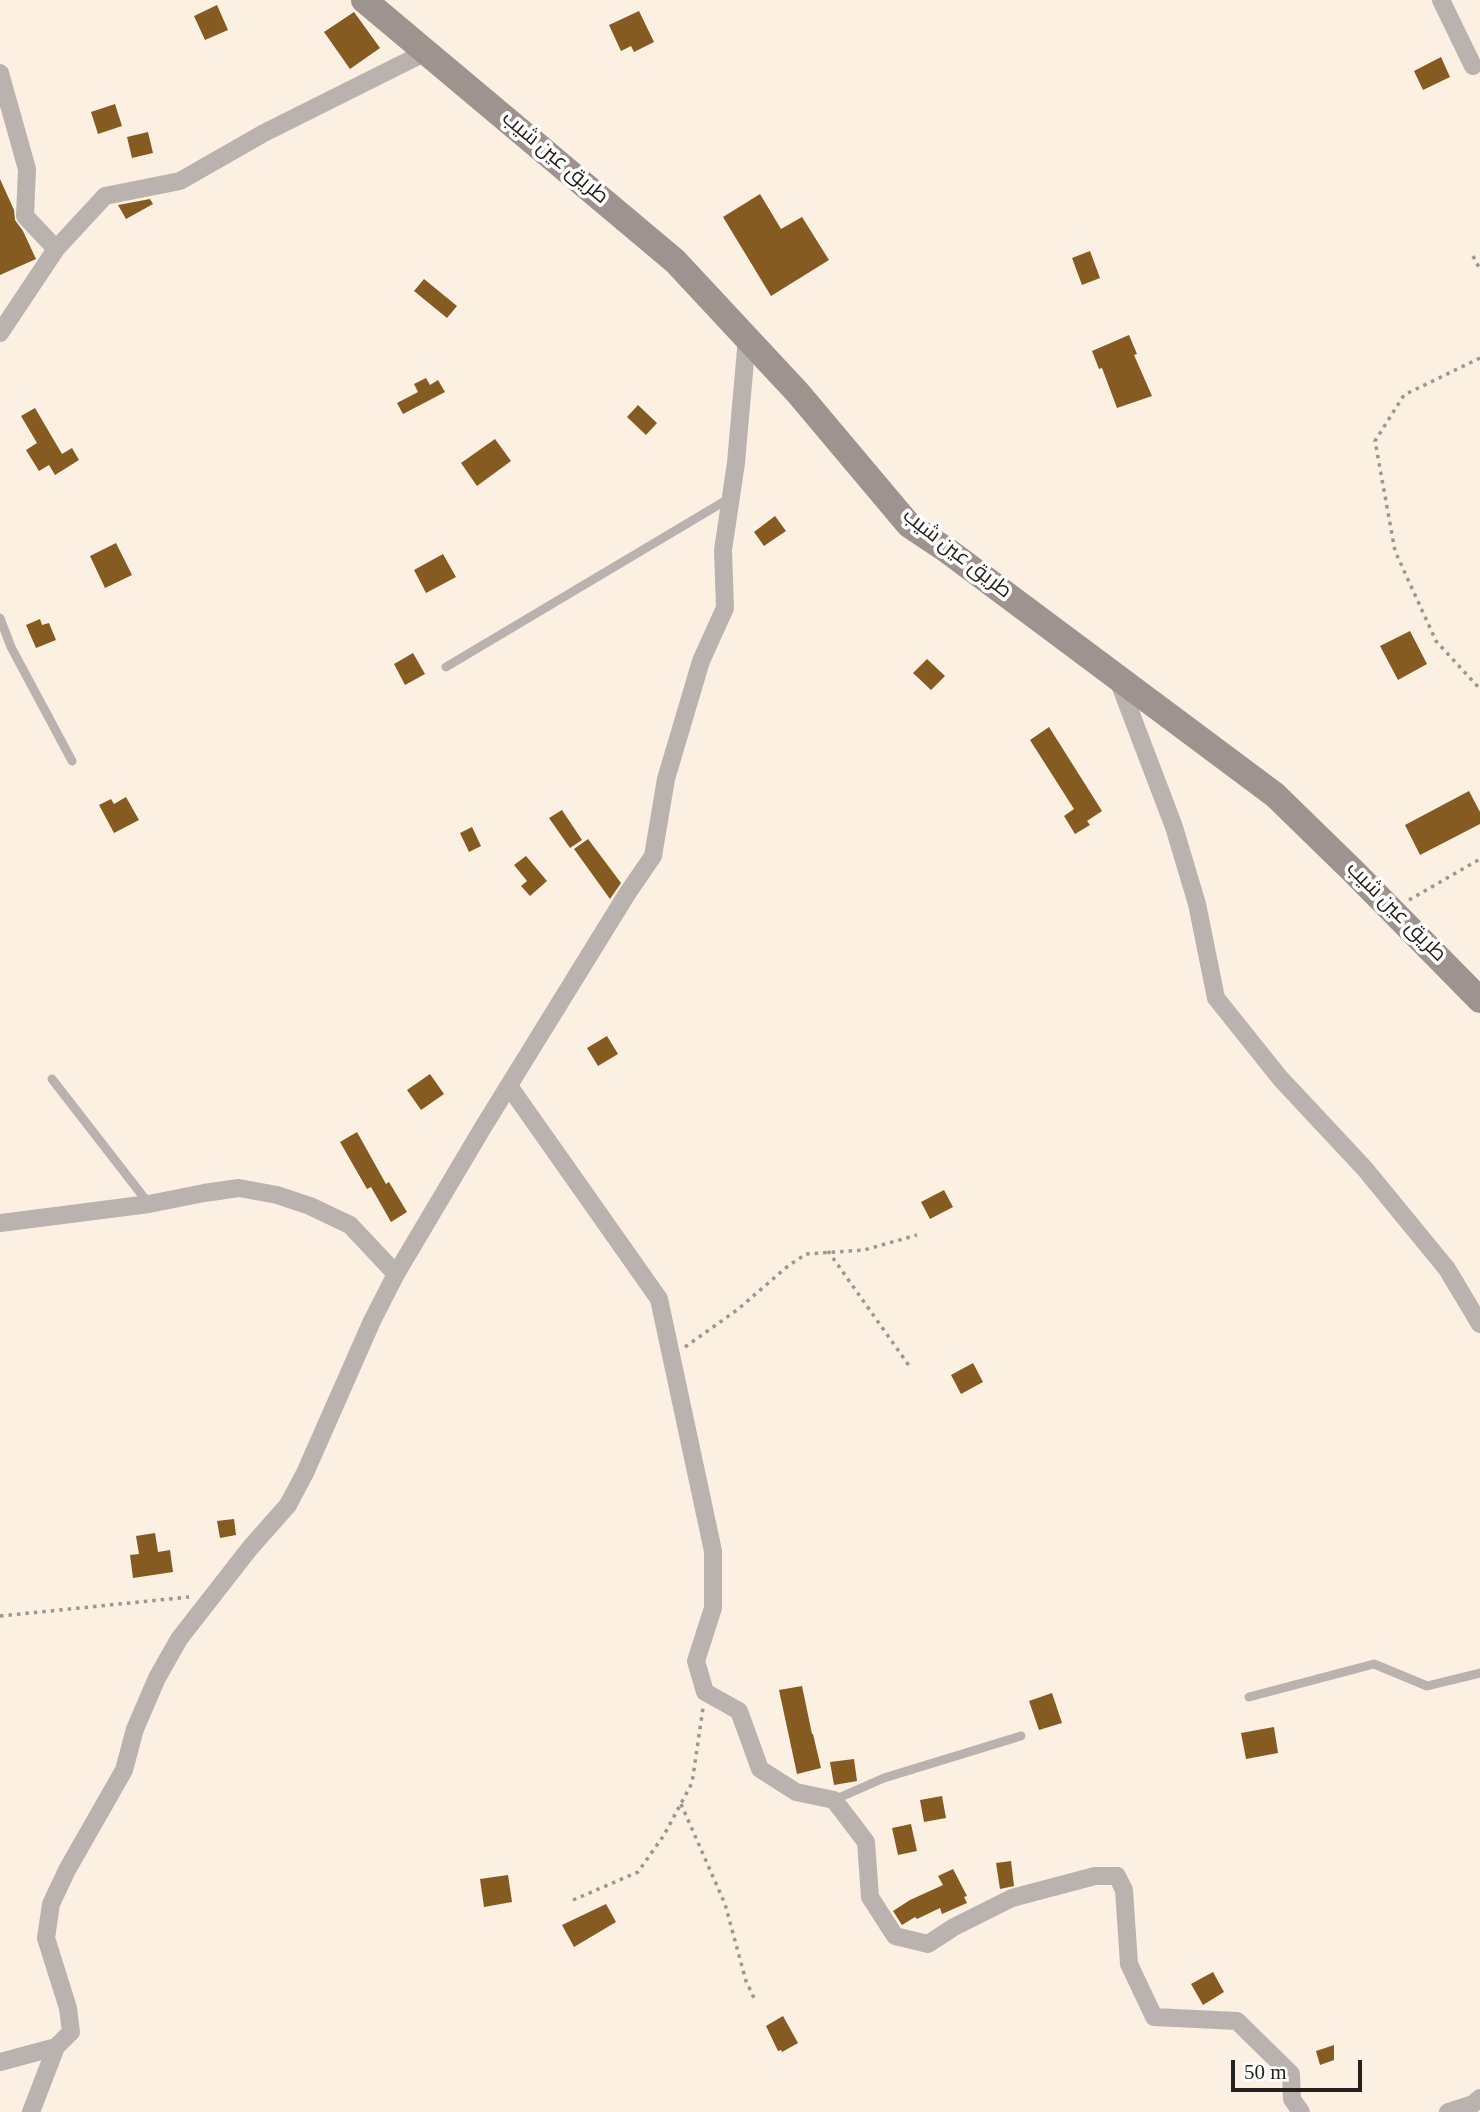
<!DOCTYPE html>
<meta charset="utf-8">
<style>
body{margin:0}
#map{position:relative;width:1480px;height:2112px;overflow:hidden;background:#fcf0e3;font-family:Georgia,serif}
canvas{display:block}
.scale{position:absolute;left:1231px;top:2060px;width:131px;height:32px;box-sizing:border-box;border:4px solid #25211c;border-top:0;padding-left:9px;font-size:21px;line-height:24px;white-space:nowrap;color:#25211c;-webkit-text-stroke:5px #fff;paint-order:stroke}
</style>
<div id="map">
<canvas width="1480" height="2112"></canvas>
<div class="scale">50 m</div>
</div>
<script>
const c = document.querySelector('canvas').getContext('2d');
c.lineJoin = 'round';
function paint(path, color) { c.fillStyle = color; c.fill(path, 'evenodd'); }
const shape = rows => new Path2D(rows.map(r => 'M' + r).join(''));
function stroke(path, color, width, dash) { c.strokeStyle = color; c.lineWidth = width; c.lineCap = dash ? 'butt' : 'round'; c.setLineDash(dash || []); c.stroke(path); }
function write(font, color, halo, rows, align = 'center') {
  c.font = font + ' Georgia,Cairo,serif'; c.lineWidth = 7; c.setLineDash([]); c.textBaseline = 'middle'; c.strokeStyle = halo; c.fillStyle = color; for (const [text, x, y, turn = 0] of rows) {
    c.save(); c.translate(x, y); c.rotate((+turn || 0) * Math.PI / 180); c.textAlign = isNaN(turn) ? turn : align; if (halo) c.strokeText(text, 0, 0); c.fillText(text, 0, 0); c.restore();
  }
}
paint(shape([
 [217,5,228,30,205,40,194,16],
 [639,11,654,42,634,52,631,46,621,51,609,25],
 [354,12,380,48,350,69,324,32],
 [1441,57,1450,77,1423,90,1414,71],
 [115,104,122,126,98,134,91,112],
 [148,132,153,153,132,158,127,137],
 [0,179,14,210,15,220,23,231,36,259,0,275],
 [760,194,781,229,802,217,829,260,771,296,723,217],
 [150,199,153,204,126,219,118,205],
 [1090,251,1100,278,1082,285,1072,258],
 [424,279,457,306,447,318,414,291],
 [1129,335,1137,354,1134,355,1152,396,1117,408,1102,368,1099,369,1092,351],
 [426,378,430,385,438,380,445,392,403,414,397,403,418,392,414,384],
 [638,405,657,423,646,435,627,417],
 [35,408,62,454,72,448,79,460,55,475,49,465,39,471,26,450,37,443,21,416],
 [495,439,511,461,477,486,461,463],
 [775,516,786,531,764,546,754,532],
 [116,543,132,575,105,588,90,556],
 [443,554,456,577,426,593,414,570],
 [40,619,42,625,49,623,56,640,36,648,26,625],
 [1410,631,1427,664,1398,680,1380,646],
 [413,653,425,674,405,685,394,664],
 [927,659,945,676,931,690,913,673],
 [1049,727,1102,811,1087,821,1090,825,1075,834,1064,816,1074,809,1030,740],
 [1469,791,1480,812,1480,824,1420,855,1405,825],
 [126,797,139,820,114,833,99,805,111,799,114,804],
 [562,810,582,840,570,848,549,818],
 [472,827,481,846,469,852,460,833],
 [588,839,621,883,610,899,574,849],
 [526,856,547,881,530,896,521,886,527,881,514,865],
 [607,1036,618,1054,598,1066,587,1048],
 [430,1074,444,1094,421,1110,407,1090],
 [357,1132,386,1184,389,1182,407,1212,391,1222,371,1187,367,1189,340,1142],
 [944,1190,953,1207,930,1219,921,1202],
 [973,1363,983,1382,961,1394,951,1375],
 [234,1519,236,1535,220,1538,217,1521],
 [155,1533,158,1552,170,1550,173,1572,133,1578,130,1555,139,1554,136,1536],
 [802,1686,812,1734,813,1734,821,1768,797,1774,779,1690],
 [1052,1693,1062,1723,1039,1730,1029,1701],
 [1274,1727,1278,1753,1246,1759,1241,1733],
 [854,1759,857,1781,834,1785,830,1762],
 [942,1796,946,1818,924,1822,920,1800],
 [911,1824,917,1851,898,1855,892,1828],
 [1011,1861,1014,1886,1000,1889,996,1863],
 [953,1869,967,1896,964,1897,967,1903,942,1914,940,1908,917,1919,915,1917,902,1925,893,1911,910,1900,943,1885,938,1876],
 [508,1875,512,1902,484,1907,480,1879],
 [606,1904,616,1922,574,1947,562,1925],
 [1213,1972,1224,1992,1203,2005,1191,1984],
 [783,2016,798,2043,782,2052,781,2050,778,2051,766,2026],
 [1334,2045,1334,2060,1320,2065,1316,2051]
]), '#855b22');
stroke(shape([
 [1473,256,1480,269],
 [1480,358,1404,395,1375,441,1395,551,1436,641,1480,689],
 [1409,900,1480,859],
 [828,1251,910,1367],
 [685,1347,737,1310,788,1266,806,1254,864,1250,917,1235],
 [0,1616,189,1597],
 [681,1804,725,1904,746,1981,754,1998],
 [573,1900,638,1872,664,1835,692,1783,703,1708]
]), '#9f968d', 3.5, [3.5, 5]);
stroke(shape([
 [0,618,11,647,72,761],
 [446,667,730,498],
 [52,1079,149,1204],
 [1249,1697,1374,1664,1427,1686,1480,1673],
 [834,1800,884,1778,1021,1736]
]), '#bab2af', 9);
stroke(shape([
 [1441,0,1473,66],
 [0,73,27,169,25,216,56,249],
 [0,333,56,249,105,196,180,181,264,133,426,52],
 [1117,677,1174,827,1197,904,1216,998,1280,1078,1365,1169,1447,1269,1480,1324],
 [509,1086,659,1299,713,1551,713,1608,696,1661,705,1692,739,1711,760,1769,796,1792,834,1800,866,1842,870,1897,895,1936,928,1944,954,1927,1012,1898,1095,1876,1117,1876,1124,1890,1129,1964,1154,2017,1237,2021,1291,2074,1292,2099,1301,2112],
 [0,1223,149,1204,204,1193,239,1188,277,1195,310,1206,350,1225,396,1274,482,1129,627,894,653,856,666,779,701,661,725,608,723,550,736,463,747,338],
 [0,2062,56,2047],
 [31,2112,56,2047,71,2032,68,2008,46,1938,51,1904,67,1870,124,1770,135,1729,157,1678,179,1639,250,1548,288,1505,305,1473,372,1321,396,1274],
 [1448,2112,1473,2104,1480,2098]
]), '#bab2af', 18);
stroke(shape([
 [364,0,675,261,798,393,909,525,948,551,1275,795,1353,871,1480,1000]
]), '#9e938f', 26);
write('21px', '#25211c', '#fff', [
 ["طريق عين شيب",554,159,40],
 ["طريق عين شيب",956,555,38],
 ["طريق عين شيب",1395,913,45]
]);
</script>
